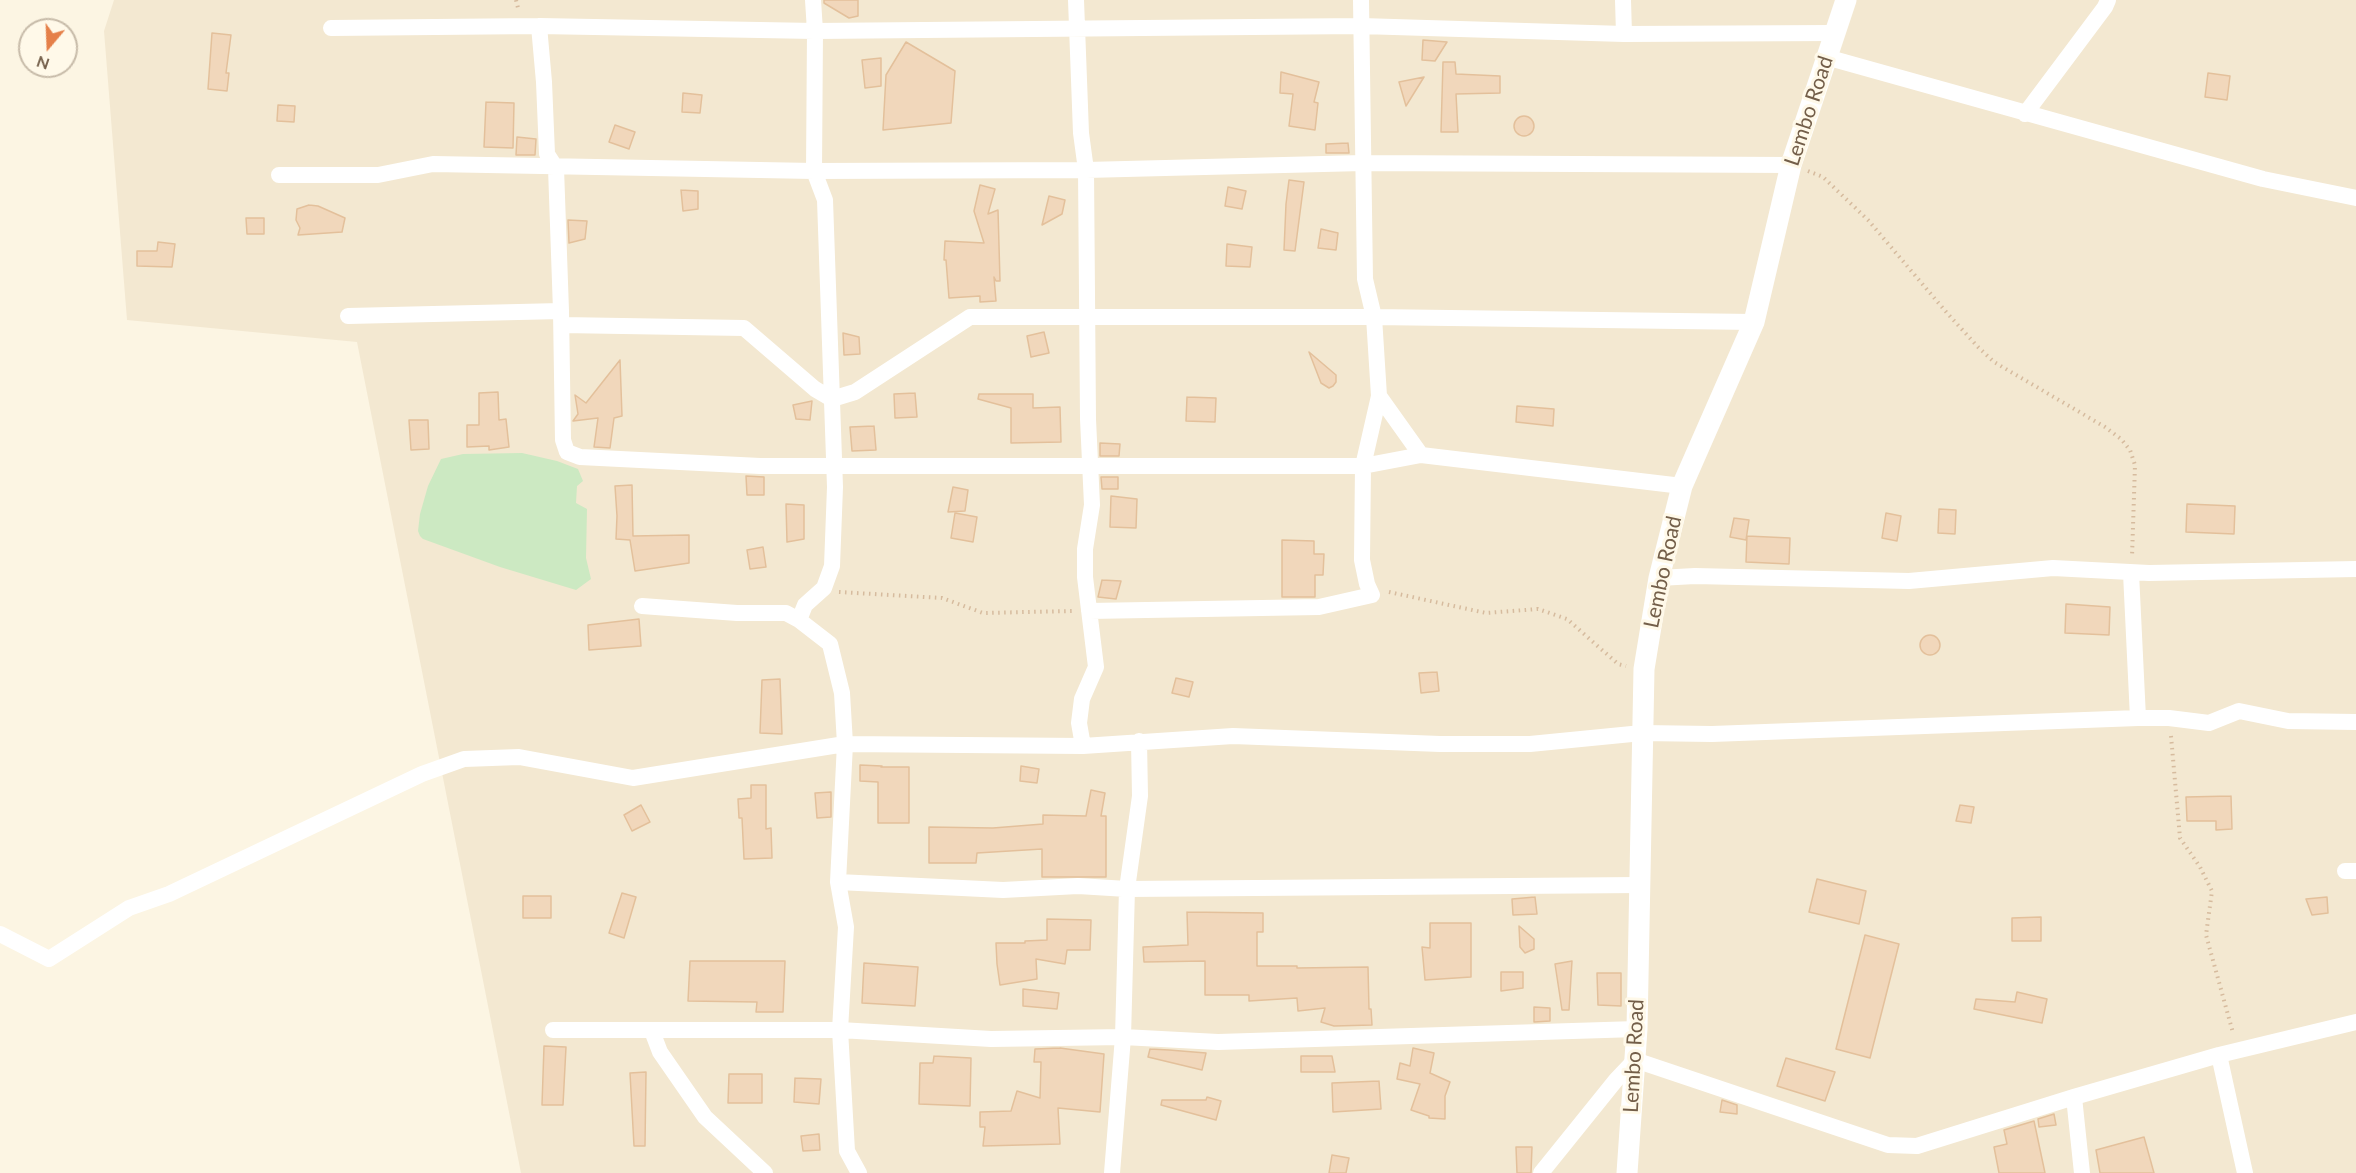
<!DOCTYPE html>
<style>
body{margin:0}
#map{position:relative;width:2356px;height:1173px;overflow:hidden;background:#fcf5e3;font-family:Lato,sans-serif}
canvas{display:block}
.north{position:absolute;left:18px;top:18px;width:60px;height:60px;box-sizing:border-box;background:#fff9e9;border:2px solid #c7bba9;border-radius:50%;rotate:199deg;font-size:16px;font-weight:700;line-height:24px;text-align:center;color:#735e49}
.north::after{content:'';display:block;margin:auto;width:21px;height:27px;background:#e58049;clip-path:polygon(50% 0,100% 100%,50% 72%,0 100%)}
</style>
<div id="map">
<canvas width="2356" height="1173"></canvas>
<div class="north">N</div>
</div>
<script>
const c = document.querySelector('canvas').getContext('2d');
c.lineJoin = 'round';
function paint(path, color) { c.fillStyle = color; c.fill(path, 'evenodd'); }
const shape = rows => new Path2D(rows.map(r => 'M' + r).join(''));
function stroke(path, color, width, dash) { c.strokeStyle = color; c.lineWidth = width; c.lineCap = dash ? 'butt' : 'round'; c.setLineDash(dash || []); c.stroke(path); }
function write(font, color, halo, rows, align = 'center') {
  c.font = font + ' Lato,sans-serif'; c.lineWidth = 6; c.setLineDash([]); c.textBaseline = 'middle'; c.strokeStyle = halo; c.fillStyle = color; for (const [text, x, y, turn = 0] of rows) {
    c.save(); c.translate(x, y); c.rotate((+turn || 0) * Math.PI / 180); c.textAlign = isNaN(turn) ? turn : align; if (halo) c.strokeText(text, 0, 0); c.fillText(text, 0, 0); c.restore();
  }
}
paint(shape([
 [114,0,2356,0,2356,1173,521,1173,357,342,127,320,104,31]
]), '#f3e8d1');
paint(shape([
 [522,453,557,461,578,469,583,481,577,486,576,503,587,509,586,558,591,579,576,590,500,567,423,539,420,536,418,531,420,514,428,486,441,459,463,454]
]), '#cce9c2');
const building = shape([
 [824,0,858,0,858,16,849,18,824,3,824,0],
 [212,33,231,35,226,73,229,73,227,91,208,89,212,33],
 [1423,40,1447,42,1435,61,1422,60,1423,40],
 [906,42,955,71,951,123,883,130,886,75,906,42],
 [881,58,881,86,865,88,862,60,881,58],
 [1443,62,1455,62,1456,74,1500,76,1500,93,1456,94,1458,132,1441,132,1443,62],
 [1281,72,1319,82,1314,102,1318,103,1315,130,1289,126,1293,94,1280,93,1281,72],
 [2208,73,2230,76,2227,100,2205,97,2208,73],
 [1424,77,1406,106,1399,82,1424,77],
 [683,93,702,95,700,113,682,112,683,93],
 [486,102,514,103,513,148,484,147,486,102],
 [278,105,295,106,294,122,277,121,278,105],
 '1514 126a10 10 0 1 1 20 0a10 10 0 1 1-20 0Z',
 [615,125,635,132,629,149,609,142,615,125],
 [517,137,536,139,535,155,516,155,517,137],
 [1348,143,1349,153,1326,153,1326,144,1348,143],
 [1289,180,1304,182,1295,251,1284,250,1286,204,1289,180],
 [980,185,995,189,988,214,998,210,1000,281,996,281,994,277,996,301,980,302,980,296,949,298,946,260,944,260,945,241,984,243,974,211,980,185],
 [1228,187,1246,191,1242,209,1225,206,1228,187],
 [681,190,698,191,698,209,683,211,681,190],
 [1049,196,1065,200,1062,214,1042,225,1049,196],
 [309,205,318,206,345,218,342,232,298,235,300,228,296,220,297,209,309,205],
 [246,218,264,218,264,234,247,234,246,218],
 [568,220,587,221,585,239,569,243,568,220],
 [1321,229,1338,233,1336,250,1318,248,1321,229],
 [158,242,175,244,172,267,137,266,137,251,157,251,158,242],
 [1227,244,1252,247,1250,267,1226,266,1227,244],
 [1044,332,1049,353,1031,357,1027,336,1044,332],
 [843,333,859,337,860,354,844,355,843,333],
 [1309,352,1336,375,1336,382,1333,386,1329,388,1321,383,1309,352],
 [620,360,622,416,614,418,610,448,594,447,598,418,573,421,578,414,575,395,586,403,620,360],
 [498,392,499,420,506,419,509,447,489,450,489,446,467,447,467,425,479,425,479,393,498,392],
 [915,393,917,417,895,418,894,394,915,393],
 [979,394,1033,394,1033,408,1060,407,1061,442,1011,443,1011,408,978,399,979,394],
 [1187,397,1216,398,1215,422,1186,421,1187,397],
 [812,401,810,420,796,419,793,405,812,401],
 [1517,406,1554,409,1553,426,1516,422,1517,406],
 [409,420,428,420,429,449,411,450,409,420],
 [874,426,876,450,852,451,850,427,874,426],
 [1100,443,1120,444,1119,456,1100,456,1100,443],
 [746,476,764,477,764,495,747,495,746,476],
 [1101,477,1118,477,1118,489,1102,489,1101,477],
 [632,485,633,536,689,535,689,563,635,571,630,540,616,539,617,516,615,486,632,485],
 [953,487,968,490,965,511,948,512,953,487],
 [1111,496,1137,499,1136,528,1110,527,1111,496],
 [786,504,804,505,804,539,787,542,786,504],
 [2187,504,2235,506,2234,534,2186,532,2187,504],
 [1939,509,1956,510,1955,534,1938,533,1939,509],
 [955,513,977,517,973,542,951,538,955,513],
 [1886,513,1901,516,1897,541,1882,538,1886,513],
 [1734,518,1749,520,1746,540,1730,537,1734,518],
 [1747,536,1790,538,1789,564,1746,562,1747,536],
 [1282,540,1314,541,1314,554,1324,554,1323,575,1315,575,1315,597,1282,597,1282,540],
 [763,547,766,567,750,569,747,550,763,547],
 [1102,580,1121,581,1116,599,1098,597,1102,580],
 [2066,604,2110,607,2109,635,2065,633,2066,604],
 [639,619,641,646,589,650,588,625,639,619],
 '1920 645a10 10 0 1 1 20 0a10 10 0 1 1-20 0Z',
 [1437,672,1439,691,1421,693,1419,673,1437,672],
 [1176,678,1193,682,1189,697,1172,693,1176,678],
 [780,679,782,734,760,733,762,680,780,679],
 [860,765,882,766,881,767,909,767,909,823,878,823,878,782,860,781,860,765],
 [1021,766,1039,769,1037,783,1020,781,1021,766],
 [751,785,766,785,766,829,771,828,772,858,744,859,742,818,739,818,738,799,751,798,751,785],
 [1091,790,1105,793,1101,816,1106,816,1106,877,1042,877,1042,849,977,853,976,863,929,863,929,827,993,828,1043,824,1043,815,1086,816,1091,790],
 [831,792,831,817,817,818,815,793,831,792],
 [2231,796,2232,829,2216,830,2216,821,2187,821,2186,797,2231,796],
 [641,805,650,822,632,831,624,815,641,805],
 [1960,805,1974,807,1971,823,1956,821,1960,805],
 [1817,879,1866,891,1859,924,1809,912,1817,879],
 [622,893,636,897,624,938,609,933,622,893],
 [523,896,551,896,551,918,523,918,523,896],
 [1535,897,1537,914,1513,915,1512,899,1535,897],
 [2327,897,2328,913,2312,915,2306,899,2327,897],
 [1187,912,1263,913,1263,932,1257,932,1257,966,1297,966,1297,968,1368,967,1369,1009,1371,1009,1372,1025,1334,1026,1321,1022,1325,1008,1298,1011,1297,998,1249,1001,1249,995,1205,995,1205,961,1144,962,1143,947,1188,945,1187,912],
 [2041,917,2041,941,2012,941,2012,918,2041,917],
 [1047,919,1091,920,1090,950,1067,950,1065,964,1036,959,1037,979,1000,985,997,964,996,943,1025,943,1025,941,1047,940,1047,919],
 [1430,923,1471,923,1471,977,1425,980,1422,947,1430,948,1430,923],
 [1519,926,1534,939,1534,949,1525,953,1520,947,1519,926],
 [1865,935,1899,944,1870,1058,1836,1049,1865,935],
 [690,961,785,961,783,1012,756,1012,757,1002,688,1001,690,961],
 [1572,961,1569,1010,1562,1010,1555,964,1572,961],
 [864,963,918,967,915,1006,862,1003,864,963],
 [1501,972,1523,972,1523,988,1501,991,1501,972],
 [1597,973,1621,973,1621,1006,1598,1005,1597,973],
 [1023,989,1059,993,1057,1009,1023,1006,1023,989],
 [2017,992,2047,999,2042,1023,1974,1009,1976,999,2015,1002,2017,992],
 [1534,1007,1550,1008,1550,1021,1534,1022,1534,1007],
 [544,1046,566,1047,563,1105,542,1105,544,1046],
 [1060,1048,1104,1054,1100,1112,1058,1108,1060,1144,983,1146,985,1127,980,1127,980,1112,1011,1111,1017,1091,1040,1098,1041,1062,1034,1062,1035,1049,1060,1048],
 [1413,1048,1434,1053,1430,1073,1450,1082,1445,1096,1445,1119,1429,1118,1429,1116,1411,1110,1420,1084,1397,1079,1400,1063,1410,1066,1413,1048],
 [1150,1049,1169,1050,1206,1053,1202,1070,1148,1057,1150,1049],
 [934,1056,971,1058,970,1106,919,1104,920,1063,933,1063,934,1056],
 [1301,1056,1332,1056,1335,1072,1301,1072,1301,1056],
 [1786,1058,1835,1072,1825,1101,1777,1086,1786,1058],
 [646,1072,645,1146,634,1146,630,1073,646,1072],
 [729,1074,762,1074,762,1103,728,1103,729,1074],
 [795,1078,821,1079,819,1104,794,1102,795,1078],
 [1379,1081,1381,1109,1333,1112,1332,1083,1379,1081],
 [1207,1097,1221,1101,1216,1120,1161,1105,1162,1100,1206,1100,1207,1097],
 [1722,1100,1737,1105,1737,1114,1720,1112,1722,1100],
 [2054,1114,2056,1125,2039,1127,2038,1119,2054,1114],
 [2034,1121,2045,1173,1999,1173,1994,1147,2007,1144,2004,1130,2034,1121],
 [819,1134,820,1150,803,1151,801,1136,819,1134],
 [2144,1137,2154,1173,2100,1173,2096,1150,2144,1137],
 [1516,1147,1532,1147,1531,1173,1517,1173,1516,1147],
 [1332,1155,1349,1158,1346,1173,1329,1173,1332,1155]
]);
paint(building, '#f1d7bb');
stroke(building, '#e3c09b', 1.5);
stroke(shape([
 [516,0,518,8],
 [1808,171,1823,177,1868,220,1947,313,1978,347,1994,362,2105,427,2121,439,2130,450,2135,465,2132,557],
 [839,592,942,598,983,613,1072,611],
 [1389,592,1486,613,1538,609,1567,619,1618,664,1626,666],
 [2171,736,2180,838,2200,867,2212,891,2206,935,2233,1033]
]), '#d6bb9e', 4, [1.5, 4.5]);
stroke(shape([
 [1076,0,1081,133,1086,170,1088,419,1092,505,1085,549,1085,577,1096,667,1082,699,1079,723,1083,746],
 [1623,0,1624,34],
 [539,26,544,82,547,154,556,168,561,311,563,440,567,452,580,457,760,466,1363,466,1421,455,1682,486],
 [331,28,539,26,815,31,1361,26,1624,34,1834,33],
 [1826,57,2263,179,2356,198],
 [2025,114,2105,7,2108,0],
 [279,175,378,175,433,164,814,171,1086,170,1363,163,1791,165],
 [348,316,561,311],
 [562,325,744,328,815,389,832,399,855,392,970,317,1374,317,1754,322],
 [1379,396,1421,455],
 [2131,573,2138,718],
 [1659,578,1695,576,1909,581,2053,568,2149,573,2356,569],
 [642,606,737,613,786,613,799,620,830,644,842,693,845,744,838,882,846,927,840,1030,847,1151,859,1173],
 [1089,611,1319,607,1372,595,1367,584,1362,560,1363,466,1379,396,1374,317,1365,279,1361,0],
 [799,620,805,605,824,588,832,566,835,487,825,200,814,171,815,31,813,0],
 [1139,741,1140,796,1127,889,1640,885],
 [2345,871,2356,871],
 [838,882,1003,890,1078,886,1127,889,1123,1037,1112,1173],
 [0,934,49,959,129,908,169,894,422,774,464,759,519,757,633,778,845,744,1083,746,1233,736,1440,744,1530,744,1642,733,1712,734,2138,718,2169,718,2209,723,2239,711,2288,721,2356,722],
 [553,1030,840,1030,991,1039,1123,1037,1218,1042,1637,1029],
 [652,1031,660,1052,705,1117,765,1173],
 [2219,1055,2245,1173],
 [2074,1097,2082,1173],
 [1541,1173,1616,1080,1635,1060,1888,1145,1917,1146,2074,1097,2219,1055,2356,1022]
]), '#fff', 16);
stroke(shape([
 [1627,1173,1637,1029,1644,669,1659,578,1682,486,1754,322,1791,165,1846,0]
]), '#fff', 21);
write('21px', '#735e49', '#fff9e9', [
 ["Lembo Road",1809,111,-72],
 ["Lembo Road",1663,572,-78],
 ["Lembo Road",1634,1056,-87]
]);
</script>
